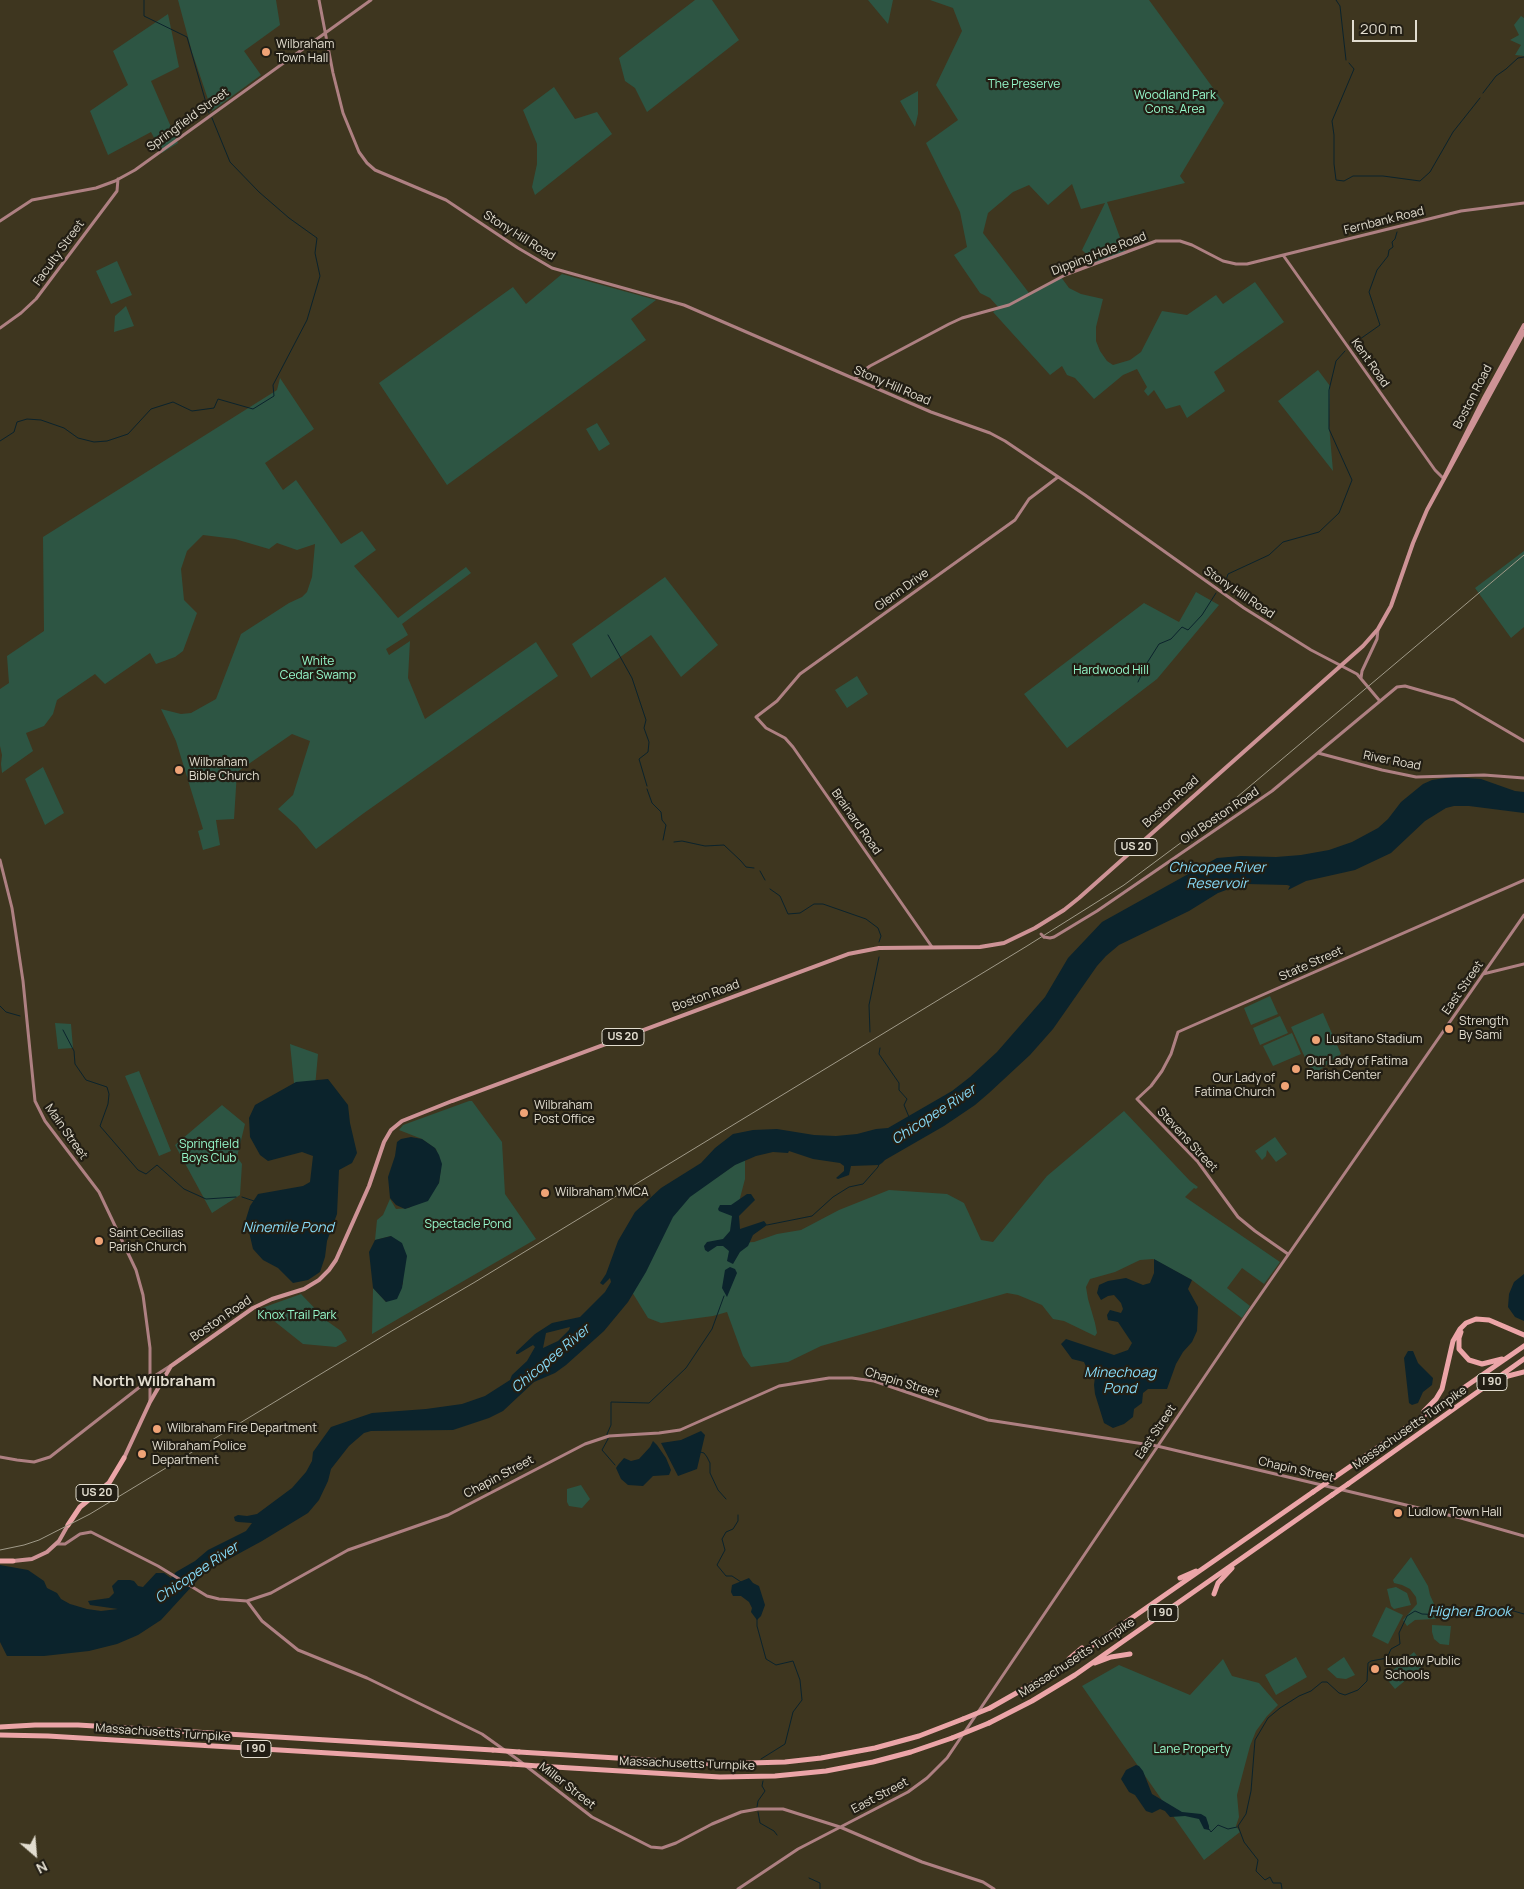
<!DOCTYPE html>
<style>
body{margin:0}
#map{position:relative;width:1524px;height:1889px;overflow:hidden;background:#3e361f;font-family:Manrope,sans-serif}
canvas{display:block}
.north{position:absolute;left:10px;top:1829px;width:50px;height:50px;-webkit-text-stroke:4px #221e14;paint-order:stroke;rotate:153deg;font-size:14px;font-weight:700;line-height:20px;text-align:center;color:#e2ddcf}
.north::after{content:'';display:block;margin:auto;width:18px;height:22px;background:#e2ddcf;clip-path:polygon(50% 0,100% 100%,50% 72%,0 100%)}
.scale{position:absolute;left:1352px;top:20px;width:65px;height:22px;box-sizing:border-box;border:2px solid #e2ddcf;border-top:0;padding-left:6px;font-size:15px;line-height:18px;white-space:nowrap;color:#e2ddcf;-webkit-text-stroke:4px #221e14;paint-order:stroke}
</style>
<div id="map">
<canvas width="1524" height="1889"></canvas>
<div class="north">N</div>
<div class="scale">200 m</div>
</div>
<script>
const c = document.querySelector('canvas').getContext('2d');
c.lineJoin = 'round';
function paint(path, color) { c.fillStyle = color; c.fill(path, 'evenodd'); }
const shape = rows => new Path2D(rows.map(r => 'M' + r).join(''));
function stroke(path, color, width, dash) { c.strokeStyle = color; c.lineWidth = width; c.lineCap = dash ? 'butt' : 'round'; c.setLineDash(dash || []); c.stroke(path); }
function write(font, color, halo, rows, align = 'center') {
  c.font = font + ' Manrope,sans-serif'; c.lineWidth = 4.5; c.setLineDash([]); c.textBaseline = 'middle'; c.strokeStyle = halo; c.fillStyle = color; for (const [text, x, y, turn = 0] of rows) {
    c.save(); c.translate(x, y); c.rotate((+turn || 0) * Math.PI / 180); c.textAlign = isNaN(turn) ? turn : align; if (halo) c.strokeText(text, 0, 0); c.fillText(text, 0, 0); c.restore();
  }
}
paint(shape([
 [178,0,276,0,280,25,244,51,261,75,212,111,192,52],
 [695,0,712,0,739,40,647,112,635,88,625,81,619,58],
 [868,0,893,0,888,24],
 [930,0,1149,0,1224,103,1180,176,1185,183,1107,202,1126,254,1097,264,1082,250,1105,203,1081,209,1072,184,1048,205,1029,185,1013,192,988,213,983,233,1029,293,1061,277,1069,288,1081,294,1103,299,1096,327,1096,341,1100,351,1107,361,1113,365,1130,360,1141,352,1162,311,1187,315,1216,295,1223,304,1255,282,1284,322,1214,372,1225,391,1187,418,1180,405,1166,409,1154,390,1148,396,1144,391,1147,387,1137,369,1123,375,1094,399,1075,378,1067,375,1062,366,1050,375,993,312,999,308,990,298,980,293,954,255,967,247,960,212,926,143,958,120,936,85,962,31,953,8],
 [168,14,179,67,151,81,178,143,162,153,151,132,108,155,90,111,128,85,113,51],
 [1521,16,1524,18,1524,56,1515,55,1521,45,1510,40,1519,35,1514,25],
 [554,87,575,119,597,112,612,134,535,195,532,187,537,164,537,144,523,110],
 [918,91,918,114,915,127,900,101],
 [117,261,132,295,111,304,96,271],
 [562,274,656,300,631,319,646,340,447,485,379,383,513,287,526,304],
 [126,306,134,326,114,332,115,316],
 [1318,370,1330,386,1329,425,1333,471,1278,401],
 [280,378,314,429,265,463,283,490,296,480,341,544,362,531,376,550,354,566,398,618,466,567,471,573,402,624,408,635,386,649,389,655,410,641,408,678,425,719,536,642,558,676,364,813,316,849,297,826,278,809,293,795,310,741,292,734,237,772,234,819,216,820,220,845,203,850,198,831,203,829,176,741,161,709,181,714,191,713,216,699,241,634,289,603,302,597,307,592,312,577,315,544,297,550,277,543,269,549,235,539,203,535,187,551,181,569,184,600,197,613,183,651,175,657,156,664,150,653,105,684,95,674,57,700,53,714,44,726,26,733,33,751,2,773,1,764,2,755,0,746,0,689,9,683,7,656,44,631,43,537,277,390],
 [597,423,610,444,599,451,586,429],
 [1524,551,1524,627,1511,638,1475,588],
 [665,577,718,645,681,677,651,635,591,678,572,644],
 [1196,592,1219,605,1157,679,1067,748,1024,694,1144,603,1179,622],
 [857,676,868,694,847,708,835,690],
 [43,767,64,813,45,825,25,779],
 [1270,996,1278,1014,1251,1025,1244,1008],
 [1323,1013,1341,1054,1313,1075,1291,1027],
 [1280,1016,1288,1033,1260,1045,1253,1028],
 [55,1023,71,1024,73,1048,58,1049],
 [1292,1033,1301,1054,1273,1066,1263,1046],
 [290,1044,318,1054,315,1087,294,1083],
 [139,1071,171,1151,159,1156,125,1076],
 [469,1101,472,1101,502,1142,505,1194,536,1239,372,1334,373,1288,386,1302,403,1284,403,1276,391,1236,375,1240,377,1220,383,1215,390,1199,396,1209,409,1208,439,1183,441,1167,436,1149,422,1139,399,1130,403,1125],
 [222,1105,245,1124,237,1157,242,1164,240,1195,212,1213,175,1145],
 [1124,1111,1190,1181,1198,1187,1196,1189,1194,1188,1185,1197,1280,1262,1264,1284,1242,1268,1227,1288,1250,1306,1242,1318,1192,1280,1153,1259,1140,1260,1115,1272,1090,1279,1086,1287,1088,1299,1095,1323,1097,1333,1095,1336,1064,1321,1053,1319,1042,1305,1018,1295,1007,1293,821,1346,788,1362,751,1367,743,1356,727,1312,713,1316,661,1323,648,1318,632,1292,679,1203,745,1158,745,1179,735,1217,739,1243,754,1242,777,1234,801,1230,839,1210,889,1190,947,1194,964,1203,981,1240,993,1242,1047,1176],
 [1275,1137,1287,1154,1276,1162,1267,1150,1266,1156,1262,1160,1255,1151],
 [301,1294,327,1321,341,1331,347,1341,336,1347,303,1344,259,1309],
 [581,1485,590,1499,582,1508,569,1506,567,1502,567,1489],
 [1411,1557,1428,1586,1430,1595,1435,1606,1442,1612,1442,1615,1435,1619,1415,1620,1407,1626,1403,1620,1417,1604,1416,1597,1410,1589,1402,1585,1394,1583,1393,1580],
 [1396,1587,1407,1593,1411,1605,1394,1609,1391,1606,1387,1589],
 [1386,1607,1403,1615,1388,1644,1372,1636],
 [1432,1625,1451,1626,1449,1645,1440,1644,1434,1639,1432,1632],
 [1414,1652,1424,1665,1395,1689,1385,1677],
 [1296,1657,1307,1677,1276,1695,1265,1675],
 [1344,1657,1355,1675,1346,1679,1337,1678,1327,1669],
 [1223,1659,1232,1676,1259,1683,1278,1705,1267,1716,1256,1731,1250,1746,1237,1795,1239,1817,1236,1826,1240,1832,1204,1860,1082,1686,1119,1665,1190,1695]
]), '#2d5543');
paint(shape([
 [1453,777,1481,779,1515,791,1524,792,1524,813,1469,806,1454,806,1446,808,1425,821,1391,853,1355,870,1306,881,1288,890,1290,886,1287,885,1247,884,1237,886,1218,893,1189,911,1119,945,1106,956,1097,966,1053,1029,1030,1055,989,1093,975,1105,944,1126,885,1160,882,1163,879,1165,851,1166,849,1175,838,1179,836,1178,844,1171,844,1166,840,1163,813,1159,789,1151,788,1153,773,1152,756,1156,735,1165,690,1197,673,1217,646,1272,628,1302,604,1331,566,1365,555,1373,534,1382,503,1411,489,1418,453,1430,371,1431,364,1433,349,1446,331,1469,328,1481,319,1500,308,1513,262,1541,205,1572,161,1620,138,1635,117,1644,89,1651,44,1656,7,1656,0,1642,0,1565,28,1570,44,1581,47,1588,57,1593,61,1599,70,1604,87,1609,101,1611,118,1609,90,1605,88,1601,109,1598,114,1593,112,1586,118,1580,130,1580,134,1581,138,1586,143,1587,156,1573,164,1573,171,1578,176,1572,195,1561,208,1550,246,1531,252,1523,238,1522,235,1521,234,1517,238,1515,247,1516,257,1514,292,1488,306,1472,312,1461,313,1452,331,1427,372,1413,426,1409,462,1404,485,1396,510,1380,512,1375,527,1361,535,1347,533,1345,518,1354,516,1354,516,1352,535,1334,552,1323,580,1317,605,1292,611,1282,610,1278,603,1285,600,1283,606,1274,618,1241,635,1212,661,1188,701,1163,715,1148,733,1134,753,1130,777,1129,814,1135,836,1136,857,1134,876,1129,888,1128,952,1091,970,1077,997,1052,1045,997,1068,958,1102,922,1217,858,1241,856,1276,857,1301,855,1329,850,1352,842,1378,828,1388,819,1401,802,1423,784,1432,780],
 [570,1327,569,1330,558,1341,543,1348,546,1333],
 [328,1079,348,1105,350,1123,357,1153,352,1163,339,1170,337,1214,327,1241,325,1257,320,1272,308,1280,293,1283,278,1268,263,1260,253,1249,246,1219,250,1206,258,1194,303,1186,310,1182,313,1156,302,1152,268,1161,260,1155,250,1137,249,1118,255,1105,296,1082],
 [411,1137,422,1139,435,1148,439,1155,442,1164,439,1183,428,1201,405,1209,396,1205,390,1198,388,1177,395,1156,397,1142,401,1139],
 [747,1194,751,1194,755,1200,739,1216,740,1229,764,1221,767,1225,753,1235,748,1246,740,1252,733,1264,727,1261,729,1251,723,1246,717,1246,708,1252,705,1250,704,1246,707,1242,723,1239,730,1231,732,1216,719,1211,718,1209,720,1205,731,1205],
 [391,1236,402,1243,407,1256,402,1288,397,1299,386,1302,373,1288,369,1252,375,1240],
 [1154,1259,1192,1280,1188,1289,1198,1307,1197,1331,1192,1342,1183,1352,1176,1364,1167,1389,1148,1389,1143,1393,1142,1403,1134,1409,1133,1417,1124,1424,1113,1428,1104,1423,1095,1394,1094,1385,1095,1377,1093,1373,1087,1369,1084,1362,1072,1359,1061,1344,1066,1339,1114,1355,1128,1350,1132,1343,1118,1322,1108,1320,1107,1315,1110,1310,1121,1313,1123,1309,1121,1303,1114,1295,1108,1296,1101,1300,1097,1293,1099,1285,1108,1281,1126,1278,1143,1285,1150,1283,1154,1273],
 [730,1267,735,1269,737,1273,727,1297,722,1288,725,1270],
 [1524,1274,1524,1321,1515,1317,1508,1307,1509,1294,1514,1282],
 [1408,1351,1413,1351,1418,1363,1433,1378,1432,1385,1423,1392,1418,1403,1412,1405,1409,1403,1404,1358],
 [701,1431,705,1435,697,1469,678,1476,661,1443,681,1440],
 [653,1441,657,1445,666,1458,671,1470,669,1475,653,1476,643,1486,628,1485,621,1479,616,1468,618,1465,624,1458,631,1461,639,1459,650,1447],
 [749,1578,753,1583,759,1586,765,1605,761,1616,757,1620,751,1612,752,1608,749,1602,741,1596,733,1596,731,1592,732,1585],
 [1136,1765,1139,1766,1143,1771,1152,1794,1182,1812,1201,1814,1206,1817,1209,1826,1209,1830,1204,1829,1199,1819,1185,1816,1170,1817,1165,1811,1160,1809,1152,1813,1146,1811,1135,1795,1129,1792,1121,1779,1126,1770]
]), '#0b232c');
stroke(shape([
 [144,0,144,16,187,37,209,113],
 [1336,0,1340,6,1346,60],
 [1349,63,1354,69,1332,121,1334,135,1334,164,1336,180,1344,181,1353,176,1383,176,1420,181,1430,172,1453,132,1480,98],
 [1483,93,1496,76,1506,69,1518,58,1524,57],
 [1353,344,1380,325,1369,292,1377,270,1388,256,1389,250,1393,247,1392,242,1395,239,1397,232],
 [0,441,14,432,17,422,27,419,41,420,64,428,78,438,94,442,107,441,128,434,151,409,173,402,192,411,214,408,218,399,253,409,274,396,273,385,307,320,320,276,315,253,317,238,289,218,259,192,230,162,212,118],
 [1223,589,1228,574,1269,555,1283,542,1319,532,1339,513,1352,480,1329,429,1329,390,1336,361,1345,351],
 [608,635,632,678,646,720,644,728,649,742,648,752,639,759,647,786],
 [1138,682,1147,663,1159,644,1171,639,1182,627,1188,630,1202,615,1216,593],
 [647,789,652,803,661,812,662,820,666,825,663,840],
 [674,842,682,841,705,846,724,845,741,861,746,867,754,868],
 [760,871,765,880],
 [770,889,780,896,788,914,800,913,814,904,823,904,866,919,878,928,881,936,879,942],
 [0,1006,6,1012,20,1016],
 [63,1030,74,1051,75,1064,86,1080,107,1087,109,1094,108,1104,100,1126,138,1170,146,1174,157,1165,184,1189,206,1199,236,1197],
 [870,1032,869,1005,879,957],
 [880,1048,879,1054,899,1083,899,1090,907,1099,904,1105,909,1117],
 [242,1197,254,1201],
 [767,1225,812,1216,833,1197,849,1187,863,1184,878,1167,879,1164],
 [700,1452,704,1453,707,1457,710,1463,710,1473,718,1490,726,1499],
 [615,1465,602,1450,608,1439,607,1434,611,1425,611,1402,649,1403,686,1368,712,1329,724,1296],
 [738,1515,738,1521,733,1529,726,1532,722,1539,725,1550,717,1565,726,1576,732,1576,741,1582],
 [757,1619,757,1626,766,1659,776,1665,793,1661,800,1680,802,1700,793,1712,785,1744,761,1759],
 [757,1807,758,1801,765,1791,762,1786,763,1781],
 [758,1812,760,1823,774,1831,777,1835],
 [1209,1829,1211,1832,1218,1825,1228,1829,1237,1827],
 [809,1878,820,1883,820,1889],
 [1282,1889,1281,1883,1273,1883,1270,1877,1265,1880,1256,1871,1258,1860,1244,1842,1238,1826,1246,1814,1251,1791,1255,1740,1268,1718,1280,1708,1299,1696,1311,1691,1322,1682,1327,1682,1339,1693,1345,1695,1358,1690,1367,1681,1368,1663,1371,1661,1387,1658,1391,1649,1400,1644,1399,1633,1407,1616,1415,1611,1422,1614,1444,1615,1465,1610,1479,1612,1510,1610,1524,1614]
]), '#0b232c', 1);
stroke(shape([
 [319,0,333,73,343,113,359,152,367,163,375,170,446,200,518,248,552,268,684,305,931,412,990,433,1005,441,1085,495,1244,608,1311,650,1357,674,1379,700],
 [0,221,32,200,96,188,115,181,135,170,371,0],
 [1283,255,1435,470,1444,479],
 [0,328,21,313,36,299,117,191,118,179],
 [855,379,863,371,870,366,949,324,962,318,1009,305,1065,275,1156,241,1180,241,1192,245,1223,261,1236,264,1247,264,1461,211,1524,203],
 [1361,678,1362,671,1377,639,1378,629],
 [1318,753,1382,770,1416,777,1484,775,1524,778],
 [0,860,12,908,23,981,35,1101,45,1121,99,1192,136,1270,143,1295,150,1348,150,1401],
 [1044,937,1050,938,1054,937,1097,911,1272,791,1397,687,1405,686,1454,700,1524,741],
 [932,947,793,747,785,738,766,728,756,717,777,701,800,674,1015,520,1029,499,1058,477],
 [1483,974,1524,964],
 [1288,1254,1255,1231,1238,1217,1198,1162,1137,1099,1151,1086,1162,1071,1171,1054,1178,1032,1524,880],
 [0,1457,17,1460,34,1462,50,1457,150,1379,170,1366],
 [57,1544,65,1544,80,1534,91,1532,158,1566,207,1596,219,1599,247,1601,271,1593,348,1550,448,1515,585,1444,609,1436,659,1433,680,1430,779,1386,829,1378,852,1378,874,1381,988,1420,1157,1446,1461,1518,1524,1536],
 [247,1601,262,1621,298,1650,367,1678,482,1734,517,1759,592,1817,651,1847,662,1848,676,1843,712,1824,741,1812,758,1809,783,1809,840,1827,922,1862,983,1882,994,1889],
 [738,1889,798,1849,908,1792,927,1778,947,1758,1247,1314,1524,915]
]), '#ae8082', 3);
stroke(shape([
 [1444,478,1484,398,1524,325],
 [124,1458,150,1402,171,1366,253,1308,272,1299,304,1289,319,1280,329,1270,336,1260,369,1186,384,1142,391,1130,402,1121,452,1101,848,954,879,948,980,947,1004,943,1035,928,1064,910,1079,898,1363,646,1378,629,1391,606,1413,543,1427,510,1524,332],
 [13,1561,32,1559,47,1552,59,1541,68,1525]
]), '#ce9396', 4);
stroke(shape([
 [1461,1332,1459,1338,1459,1349,1469,1360,1482,1364,1502,1359],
 [1500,1380,1508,1376,1524,1372],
 [1424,1411,1436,1399,1442,1389,1453,1341,1460,1329,1466,1323,1476,1319,1489,1320,1524,1335],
 [1335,1477,1524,1346],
 [1348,1484,1524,1359],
 [68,1525,80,1507,109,1483,124,1458],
 [0,1561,13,1561],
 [1180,1578,1196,1571],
 [1214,1594,1218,1583,1232,1568],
 [1069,1659,1082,1648],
 [1095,1663,1111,1657,1130,1654],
 [990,1708,1057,1670,1313,1492],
 [989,1723,1032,1701,1075,1675,1332,1495],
 [0,1727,35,1725,78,1725,493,1750],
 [0,1735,48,1736,511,1764],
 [519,1752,714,1764,785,1762,821,1758,875,1748,919,1736,963,1719],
 [538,1766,720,1777,775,1776,826,1771,873,1762,911,1752,952,1738]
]), '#eca5a8', 5);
stroke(shape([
 [0,1550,24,1545,39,1540,90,1514,390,1332,475,1282,1027,946,1124,885,1198,830,1524,555]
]), '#a09a88', 1);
stroke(shape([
 [1041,934,1044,937]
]), '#ae8082', 3);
stroke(shape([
 [1313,1492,1335,1477],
 [1332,1495,1348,1484],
 [963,1719,990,1708],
 [952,1738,989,1723],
 [493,1750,519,1752],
 [511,1764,538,1766]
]), '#eca5a8', 5);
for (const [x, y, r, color] of [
 [266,52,5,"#efa376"],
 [179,770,5,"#efa376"],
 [1449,1029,5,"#efa376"],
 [1316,1040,5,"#efa376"],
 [1296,1069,5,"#efa376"],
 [1285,1086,5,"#efa376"],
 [524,1113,5,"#efa376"],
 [545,1193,5,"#efa376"],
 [99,1241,5,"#efa376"],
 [157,1429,5,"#efa376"],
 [142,1454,5,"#efa376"],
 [1398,1513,5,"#efa376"],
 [1375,1669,5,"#efa376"]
]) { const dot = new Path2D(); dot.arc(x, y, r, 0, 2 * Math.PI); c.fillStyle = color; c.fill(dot); stroke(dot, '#221e14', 2); }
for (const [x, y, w] of [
 [1136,847,42],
 [623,1037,42],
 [1492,1382,30],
 [97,1493,42],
 [1163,1613,30],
 [256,1749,30]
]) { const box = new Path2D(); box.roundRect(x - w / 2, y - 8.5, w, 17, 4); c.fillStyle = '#221e14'; c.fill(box); stroke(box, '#e2ddcf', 1); }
write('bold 11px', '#e2ddcf', null, [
 ["US 20",1136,847],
 ["US 20",623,1037],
 ["I 90",1492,1382],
 ["US 20",97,1493],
 ["I 90",1163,1613],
 ["I 90",256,1749]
]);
write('12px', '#e2ddcf', '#221e14', [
 ["Wilbraham",276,45],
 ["Town Hall",276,59],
 ["Wilbraham",189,763],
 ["Bible Church",189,777],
 ["Strength",1459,1022],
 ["By Sami",1459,1036],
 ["Lusitano Stadium",1326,1040],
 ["Our Lady of Fatima",1306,1062],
 ["Parish Center",1306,1076],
 ["Our Lady of",1275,1079,"right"],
 ["Fatima Church",1275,1093,"right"],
 ["Wilbraham",534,1106],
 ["Post Office",534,1120],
 ["Wilbraham YMCA",555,1193],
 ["Saint Cecilias",109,1234],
 ["Parish Church",109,1248],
 ["Wilbraham Fire Department",167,1429],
 ["Wilbraham Police",152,1447],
 ["Department",152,1461],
 ["Ludlow Town Hall",1408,1513],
 ["Ludlow Public",1385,1662],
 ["Schools",1385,1676]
], 'left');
write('12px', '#96f9cb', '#221e14', [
 ["The Preserve",1024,85],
 ["Woodland Park",1175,96],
 ["Cons. Area",1175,110],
 ["White",318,662],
 ["Cedar Swamp",318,676],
 ["Hardwood Hill",1111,671],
 ["Springfield",209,1145],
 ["Boys Club",209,1159],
 ["Spectacle Pond",468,1225],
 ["Knox Trail Park",297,1316],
 ["Lane Property",1192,1750]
]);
write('12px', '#e2ddcf', '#221e14', [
 ["Springfield Street",188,120,-36],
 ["Fernbank Road",1384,221,-14],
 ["Stony Hill Road",519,236,32],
 ["Faculty Street",59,253,-54],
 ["Dipping Hole Road",1099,254,-21],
 ["Kent Road",1370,363,55],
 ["Stony Hill Road",892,386,23],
 ["Boston Road",1473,397,-63],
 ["Glenn Drive",902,590,-36],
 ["Stony Hill Road",1239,593,34],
 ["River Road",1392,761,11],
 ["Boston Road",1171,802,-42],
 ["Old Boston Road",1220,816,-34],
 ["Brainard Road",856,822,55],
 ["State Street",1311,964,-24],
 ["East Street",1463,988,-55],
 ["Boston Road",706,996,-20],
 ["Main Street",66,1132,55],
 ["Stevens Street",1187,1140,47],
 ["Boston Road",221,1319,-34],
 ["Chapin Street",902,1383,17],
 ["Massachusetts Turnpike",1410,1428,-35],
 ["East Street",1156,1432,-56],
 ["Chapin Street",1296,1470,13],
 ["Chapin Street",499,1477,-28],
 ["Massachusetts Turnpike",1077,1658,-33],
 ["Massachusetts Turnpike",163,1733,4],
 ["Massachusetts Turnpike",687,1764,2],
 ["Miller Street",567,1786,38],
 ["East Street",880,1796,-28]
]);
write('italic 14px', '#87dbf8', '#221e14', [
 ["Chicopee River",1217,868],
 ["Reservoir",1217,884],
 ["Chicopee River",934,1115,-33],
 ["Ninemile Pond",288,1228],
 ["Chicopee River",551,1359,-40],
 ["Minechoag",1120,1373],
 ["Pond",1120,1389],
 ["Chicopee River",197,1573,-34],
 ["Higher Brook",1470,1612]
]);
write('bold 15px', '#e2ddcf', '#221e14', [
 ["North Wilbraham",154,1382]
]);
</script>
